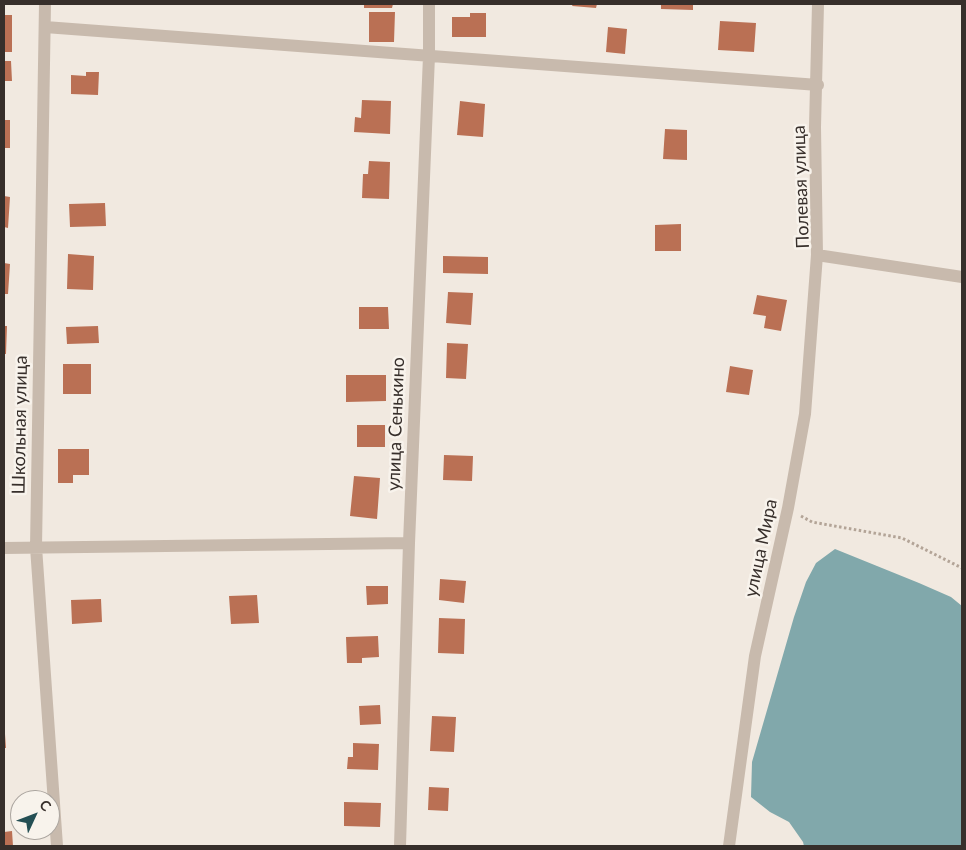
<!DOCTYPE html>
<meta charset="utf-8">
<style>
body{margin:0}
#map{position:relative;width:966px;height:850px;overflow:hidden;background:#f1e9e0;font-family:Lato,sans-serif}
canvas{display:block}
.frame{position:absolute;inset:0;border:5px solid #372f2b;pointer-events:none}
.north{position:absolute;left:10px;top:790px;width:50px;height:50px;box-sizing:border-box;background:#f8f3ec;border:1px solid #aba59f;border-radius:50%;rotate:47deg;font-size:14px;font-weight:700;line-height:20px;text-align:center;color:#372f2b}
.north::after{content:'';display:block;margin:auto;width:18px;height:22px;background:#244f54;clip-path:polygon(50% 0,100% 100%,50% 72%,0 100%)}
</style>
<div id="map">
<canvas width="966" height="850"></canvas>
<div class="frame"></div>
<div class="north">С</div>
</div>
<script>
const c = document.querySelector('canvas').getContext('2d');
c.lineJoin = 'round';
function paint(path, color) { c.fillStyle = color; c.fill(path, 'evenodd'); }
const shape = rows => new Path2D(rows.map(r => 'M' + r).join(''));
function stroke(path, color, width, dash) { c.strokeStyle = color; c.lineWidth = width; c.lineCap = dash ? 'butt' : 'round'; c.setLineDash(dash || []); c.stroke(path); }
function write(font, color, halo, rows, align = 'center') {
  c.font = font + ' Lato,sans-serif'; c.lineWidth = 5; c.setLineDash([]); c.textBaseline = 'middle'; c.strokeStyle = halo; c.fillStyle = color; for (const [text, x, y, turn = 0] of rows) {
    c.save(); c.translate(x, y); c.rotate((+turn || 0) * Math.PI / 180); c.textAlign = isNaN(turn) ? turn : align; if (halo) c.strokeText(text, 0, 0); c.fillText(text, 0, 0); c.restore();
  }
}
paint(shape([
 [835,549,919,583,951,597,962,606,962,846,804,846,803,842,789,822,770,812,751,797,752,762,794,617,806,582,816,563]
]), '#81a8ab');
paint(shape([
 [364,4,393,4,392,8,364,8],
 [573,4,597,4,596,8,572,6],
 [661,4,693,4,693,10,661,9],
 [369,12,395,12,394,42,369,42],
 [470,13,486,13,486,37,452,37,452,17,470,17],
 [4,15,12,15,12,52,4,52],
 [720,21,756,23,754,52,718,50],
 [608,27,627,29,625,54,606,52],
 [4,61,11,61,12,81,4,81],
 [86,72,99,72,98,95,71,94,71,75,86,76],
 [362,100,391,101,390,134,354,132,355,117,361,118],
 [460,101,485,104,483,137,457,135],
 [4,120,10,120,10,148,4,148],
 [665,129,687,130,687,160,663,159],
 [369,161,390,162,389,199,362,198,363,174,368,174],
 [4,196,10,197,8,228,4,227],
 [105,203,106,226,70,227,69,204],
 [681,224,681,251,655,251,655,225],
 [68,254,94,256,93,290,67,289],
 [443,256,488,257,488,274,443,273],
 [4,263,10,264,8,294,4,294],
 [448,292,473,293,471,325,446,323],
 [757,295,787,300,781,331,764,328,766,316,753,314],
 [359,307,388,307,389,329,359,329],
 [4,326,7,326,6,354,4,354],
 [98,326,99,343,67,344,66,327],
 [447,343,468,344,466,379,446,378],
 [63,364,91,364,91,394,63,394],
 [730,366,753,370,749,395,726,392],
 [346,375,386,375,386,401,346,402],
 [357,425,385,425,385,447,357,447],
 [58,449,89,449,89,475,73,475,73,483,58,483],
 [444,455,473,456,472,481,443,480],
 [354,476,380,478,377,519,350,516],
 [440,579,466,581,464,603,439,600],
 [366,586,388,586,388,604,367,605],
 [257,595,259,623,231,624,229,596],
 [101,599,102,622,72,624,71,600],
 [439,618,465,619,464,654,438,653],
 [378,636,379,657,362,658,362,663,347,663,346,637],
 [380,705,381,724,360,725,359,706],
 [432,716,456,717,454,752,430,751],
 [4,734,5,734,6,748,4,748],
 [353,743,379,744,378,770,347,769,348,757,353,757],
 [429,787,449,788,448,811,428,810],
 [344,802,381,803,380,827,344,826],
 [12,831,13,846,4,846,4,832]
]), '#ba7054');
stroke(shape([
 [801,516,812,522,902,538,962,568]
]), '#b3a497', 3, [2.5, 2.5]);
stroke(shape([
 [45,4,36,547,57,846],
 [45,27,818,85],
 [817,255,962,277],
 [4,548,409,543],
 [400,846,409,543,429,56,429,4],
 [729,846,755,656,788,508,805,414,817,255,815,127,818,4]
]), '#c8baad', 12);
write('18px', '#372f2b', '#f8f3ec', [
 ["Полевая улица",801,187,-92],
 ["улица Сенькино",396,424,-88],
 ["Школьная улица",20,425,-89],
 ["улица Мира",761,548,-78]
]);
</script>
